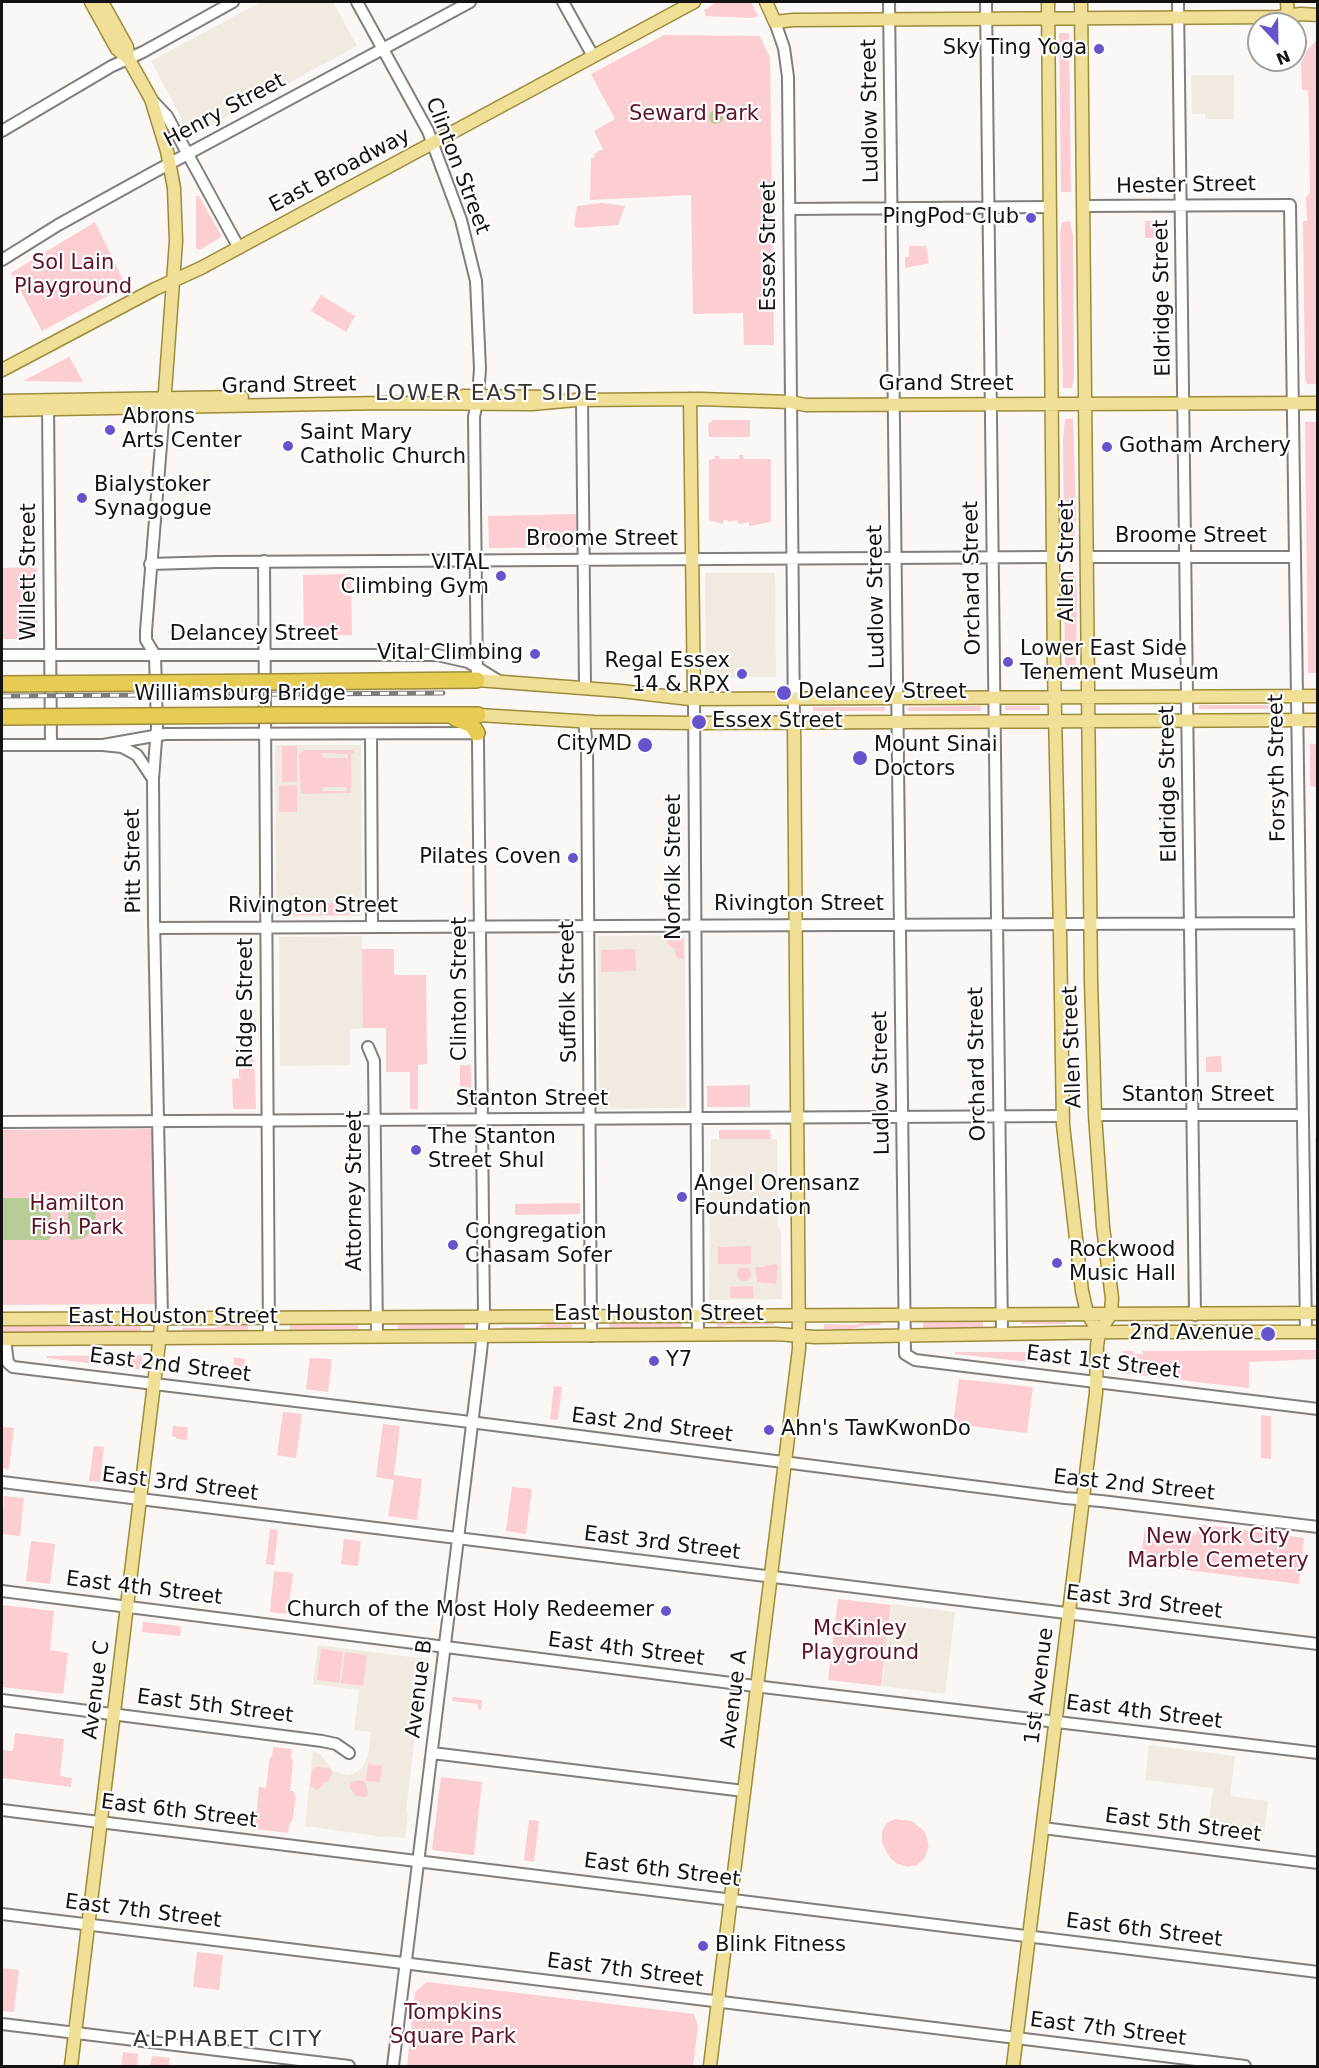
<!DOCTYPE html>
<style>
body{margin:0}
#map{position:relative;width:1319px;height:2068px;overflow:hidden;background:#faf7f4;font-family:"DejaVu Sans",sans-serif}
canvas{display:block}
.frame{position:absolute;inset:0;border:3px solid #141312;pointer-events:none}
.north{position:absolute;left:1247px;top:12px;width:60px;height:60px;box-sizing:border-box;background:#fff;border:2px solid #a1a1a0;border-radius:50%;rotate:158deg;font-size:16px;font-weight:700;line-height:24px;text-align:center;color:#141312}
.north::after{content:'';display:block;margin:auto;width:21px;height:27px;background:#6753cc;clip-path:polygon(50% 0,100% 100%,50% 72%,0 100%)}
</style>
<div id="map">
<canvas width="1319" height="2068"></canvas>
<div class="frame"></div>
<div class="north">N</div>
</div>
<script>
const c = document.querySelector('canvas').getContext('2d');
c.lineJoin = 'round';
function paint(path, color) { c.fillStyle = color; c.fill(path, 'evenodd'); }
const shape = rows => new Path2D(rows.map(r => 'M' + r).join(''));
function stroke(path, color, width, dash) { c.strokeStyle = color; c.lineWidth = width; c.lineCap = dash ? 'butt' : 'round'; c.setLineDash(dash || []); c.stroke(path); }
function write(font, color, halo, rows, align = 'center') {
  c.font = font + ' "DejaVu Sans",sans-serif'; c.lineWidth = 4.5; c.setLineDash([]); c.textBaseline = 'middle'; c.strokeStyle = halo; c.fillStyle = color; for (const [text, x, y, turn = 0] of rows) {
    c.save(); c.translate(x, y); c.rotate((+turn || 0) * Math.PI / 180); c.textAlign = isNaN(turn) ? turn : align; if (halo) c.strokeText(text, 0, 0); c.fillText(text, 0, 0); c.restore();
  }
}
paint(shape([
 [261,2,333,2,357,46,191,136,151,61],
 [1191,75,1234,75,1234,119,1205,119,1205,114,1192,114],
 [705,573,775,573,776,677,706,678],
 [275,745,361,745,362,916,276,917],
 [685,935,686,1108,599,1109,598,936],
 [362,936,362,949,394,949,394,975,426,975,427,1064,386,1065,386,1028,363,1028,350,1029,350,1065,280,1066,279,937],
 [711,1139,777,1139,778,1228,781,1229,782,1299,709,1300],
 [892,1604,955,1612,945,1694,882,1686],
 [318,1645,426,1659,426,1662,428,1662,422,1710,420,1710,418,1727,416,1727,406,1812,408,1813,405,1838,384,1836,383,1837,305,1826,313,1751,319,1753,333,1771,347,1775,355,1773,362,1768,368,1756,371,1732,354,1730,359,1690,313,1684],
 [1149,1745,1235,1756,1230,1796,1268,1801,1264,1836,1208,1829,1213,1788,1145,1780]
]), '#f1eae1');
paint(shape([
 [717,2,751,2,758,16,752,18,706,16,704,10],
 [1059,33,1069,33,1071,192,1061,192],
 [664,35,760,36,770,58,774,345,744,345,743,313,693,314,691,195,590,200,591,159,595,157,594,154,603,149,594,131,615,119,591,74],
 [1317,40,1318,384,1307,384,1305,380,1303,221,1307,221,1306,197,1310,193,1309,110,1308,90,1302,90,1301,64,1307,50],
 [196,196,199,196,221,235,220,238,199,250,196,248],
 [601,203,625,206,618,225,577,228,574,225,577,206],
 [1070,221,1073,236,1074,377,1072,388,1063,388,1060,233,1062,222],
 [1145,221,1161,221,1160,238,1145,238],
 [95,222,126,286,42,331,11,273],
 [909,246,926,246,929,263,905,268,905,257,909,257],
 [321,295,355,316,346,332,311,311],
 [69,356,83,382,23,381,67,358],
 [1065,419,1073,419,1076,513,1074,542,1066,542,1064,529,1063,438],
 [713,420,750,420,750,437,709,437,708,424],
 [1305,422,1317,422,1317,673,1308,673],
 [739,455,743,455,744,459,771,459,771,522,749,526,749,522,738,524,738,520,728,522,728,520,723,520,723,524,709,520,709,460,715,459,715,456,719,456,720,459,739,459],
 [576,514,577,547,489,548,488,516],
 [37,567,37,639,2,639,2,568],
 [351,574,352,635,304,636,303,575],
 [1067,574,1075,574,1077,589,1076,672,1068,672,1065,661,1064,593],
 [1199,705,1283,705,1283,709,1199,709],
 [981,706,981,711,908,711,908,707],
 [1005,706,1040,706,1040,710,1005,710],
 [813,707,885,707,885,711,813,711],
 [1310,744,1317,744,1317,787,1310,786],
 [282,746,297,746,297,782,282,782],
 [304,750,354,750,354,753,351,753,351,789,350,793,304,794,301,793,299,754],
 [322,753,348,754,347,791,322,791,323,787,347,787,347,758,323,758],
 [297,785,297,812,279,812,279,786],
 [290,903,349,903,349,915,290,915],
 [683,938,683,943,684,960,676,957,675,948,669,946,666,939],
 [362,949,394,949,394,975,426,975,427,1064,418,1065,418,1109,410,1109,410,1072,386,1072,386,1028,363,1028],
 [635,949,636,971,601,972,601,950],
 [239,1053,254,1053,256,1109,233,1109,232,1079,242,1078,239,1077],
 [1221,1056,1222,1072,1206,1072,1206,1057],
 [460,1065,471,1065,472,1107,460,1107],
 [750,1085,750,1107,707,1107,707,1086],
 [152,1129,155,1304,2,1305,2,1130],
 [719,1130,770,1130,771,1139,719,1139],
 [1315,1138,1318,1138,1317,1292,1316,1292],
 [580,1203,580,1214,515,1215,515,1204],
 [751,1246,751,1264,718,1264,718,1247],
 [776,1264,778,1266,776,1284,757,1282,755,1267,764,1267,767,1265],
 '737 1274a7 7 0 1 1 14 0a7 7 0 1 1-14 0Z',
 [753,1286,754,1298,730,1298,730,1287],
 [1021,1320,1066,1320,1066,1324,1021,1324],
 [682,1321,682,1331,609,1332,609,1322],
 [717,1321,774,1322,774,1325,727,1325,717,1328],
 [869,1321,881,1321,881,1325,869,1325,851,1329,824,1329,824,1324,854,1325],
 [923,1321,983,1321,983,1329,923,1328],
 [554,1322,572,1322,572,1328,555,1328,537,1332,503,1332,503,1327,536,1327],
 [358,1323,358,1333,290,1334,290,1324],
 [465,1323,464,1332,398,1332,398,1324],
 [141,1324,141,1335,2,1335,2,1325],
 [235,1324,248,1324,248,1330,236,1330,220,1334,181,1334,183,1328,214,1328],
 [1317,1350,1317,1359,1249,1362,1249,1388,1120,1373,1123,1351,1133,1351,1133,1354,1143,1354,1143,1351],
 [955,1352,1062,1352,1067,1366,955,1354],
 [143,1355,142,1370,47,1358,47,1356],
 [234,1357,245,1359,242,1381,232,1380],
 [310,1358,332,1359,328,1392,306,1389],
 [959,1379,1033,1387,1027,1433,953,1424],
 [554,1386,562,1387,558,1420,550,1419],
 [283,1412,302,1414,296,1458,277,1455],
 [1261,1415,1271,1416,1271,1459,1261,1458],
 [383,1424,400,1426,394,1475,422,1479,417,1520,388,1516,394,1480,376,1477],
 [173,1426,188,1427,187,1440,176,1439,176,1437,172,1436],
 [2,1427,14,1428,9,1469,2,1468],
 [94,1446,104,1447,100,1482,89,1481],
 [512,1487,532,1489,526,1534,506,1531],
 [4,1496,24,1498,20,1536,2,1534],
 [1198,1524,1304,1538,1299,1584,1140,1564,1145,1528,1197,1534],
 [270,1529,278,1530,274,1565,266,1564],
 [344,1539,361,1541,358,1566,341,1564],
 [31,1541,55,1544,50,1584,26,1581],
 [274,1571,293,1573,288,1614,270,1612],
 [838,1599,891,1605,881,1686,828,1680],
 [2,1605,54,1611,50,1650,68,1653,63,1694,2,1687],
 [143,1622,181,1626,180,1636,142,1632],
 [321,1649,343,1652,339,1683,317,1680],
 [345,1652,367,1655,363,1686,341,1683],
 [453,1697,482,1700,481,1710,478,1709,478,1704,452,1701],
 [15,1733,64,1739,60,1776,72,1778,71,1787,2,1778,2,1750,13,1751],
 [273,1747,292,1749,291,1758,293,1761,290,1791,293,1791,296,1797,292,1822,290,1822,288,1833,255,1829,259,1787,266,1788,270,1757,272,1757],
 [368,1764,382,1766,380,1782,366,1781],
 [316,1767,329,1768,333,1772,329,1780,326,1783,323,1782,322,1786,317,1790,310,1786,312,1770],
 [441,1777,482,1782,474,1855,432,1850],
 [359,1780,364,1781,366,1784,368,1795,365,1797,356,1796,350,1788,350,1783],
 [895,1819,912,1821,925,1832,929,1846,925,1858,917,1865,907,1867,896,1863,891,1859,885,1849,882,1842,882,1831,887,1823],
 [529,1820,539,1821,534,1862,524,1860],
 [197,1952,223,1955,219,1990,193,1987],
 [2,1968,19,1970,14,2012,2,2011],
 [427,1982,694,2014,698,2027,693,2066,407,2066,415,1992],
 [123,2052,138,2054,137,2066,121,2066],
 [152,2056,170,2058,169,2066,150,2066]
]), '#fccdd2');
paint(shape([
 '709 117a7 7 0 1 1 14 0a7 7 0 1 1-14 0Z',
 [2,1198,48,1198,50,1200,51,1237,48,1240,2,1240],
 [70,1198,86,1200,94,1209,96,1214,94,1229,84,1238,71,1240,68,1237,68,1200]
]), '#b7cc96');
const minor = shape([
 [357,2,428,131,461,220,476,281,480,369,478,396,474,417,477,680],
 [563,2,593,56],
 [889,2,905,1354,915,1360,1318,1409],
 [986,2,1002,1333],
 [1178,2,1195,1315],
 [775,22,784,48,788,77,794,723],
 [151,99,167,116,239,248],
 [2,131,112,66,143,52,233,2],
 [1083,206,1290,205,1306,1332],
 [789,209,1050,207],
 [2,260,58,225,154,172,470,2],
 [582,400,585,688],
 [48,403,51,745],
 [1088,557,1295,557],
 [264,561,269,1337],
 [150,564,218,562,1053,557],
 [2,655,437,655,468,662,499,681],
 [694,699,698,1335],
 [584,721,587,746,591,1336],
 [371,734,372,926],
 [2,745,103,745,122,747,137,755,153,779],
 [103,745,165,734,477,733,478,741,484,1316,481,1352,393,2066],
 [155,928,1300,923],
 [368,1047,374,1061,377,1337],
 [1095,1115,1302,1115],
 [2,1122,1063,1116],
 [162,1318,154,919,153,779,157,727,155,655,146,640,146,631,164,408],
 [5,1339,8,1363,13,1367,462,1421,1065,1498,1101,1501,1318,1527],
 [2,1482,1318,1644],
 [2,1591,771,1688,1318,1753],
 [2,1700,322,1741,336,1744,349,1753],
 [432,1753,744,1791],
 [2,1810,1318,1972],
 [1043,1828,1318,1863],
 [2,1914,1245,2066],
 [2,2024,349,2066]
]);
const major = shape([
 [91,2,117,49,128,58,151,99,167,151,174,188,176,241,164,405],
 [102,2,127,47,128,58],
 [766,2,775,22,793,20,1278,17,1301,14,1318,15],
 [1081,2,1091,981,1095,1115,1103,1227,1112,1298,1111,1314,1099,1332],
 [1287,2,1288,17],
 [2,370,155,289,201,268,694,2],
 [463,396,548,397],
 [690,399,694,699],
 [2,401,242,397],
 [2,410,383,403,532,404,576,400,700,399,790,402,806,405,1318,403],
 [477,680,621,691,690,699,1318,696],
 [478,715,594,722,694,723,1318,720],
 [2,1319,1318,1313],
 [2,1339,776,1334,815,1337,1123,1332,1318,1332],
 [71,2066,162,1318],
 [710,2066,799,1349,794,723],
 [1013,2066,1096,1393,1097,1346,1099,1332,1087,1313,1082,1291,1063,1125,1060,933,1054,670,1048,2]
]);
const highway = shape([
 [277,682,477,680],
 [278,715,478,715],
 [455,718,472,725,477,733]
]);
stroke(minor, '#817e7b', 14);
stroke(major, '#9c8b3c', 15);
stroke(highway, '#9c8b3c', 18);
stroke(minor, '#fff', 10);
stroke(major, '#f0e097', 12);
stroke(highway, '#e6cc52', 15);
const rail = shape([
 [2,696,443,693]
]);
stroke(rail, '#7e7c7a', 5);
stroke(rail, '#fff', 3, [9]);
const highwayBridge = shape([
 [2,684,277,682],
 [2,717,278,715]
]);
stroke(highwayBridge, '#9c8b3c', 18, []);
stroke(highwayBridge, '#e6cc52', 15);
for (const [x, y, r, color] of [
 [1099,49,6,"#6753cc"],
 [1031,218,6,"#6753cc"],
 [110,430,6,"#6753cc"],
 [288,446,6,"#6753cc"],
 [1107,447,6,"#6753cc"],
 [82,498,6,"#6753cc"],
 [501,576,6,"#6753cc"],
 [535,654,6,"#6753cc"],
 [1008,662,6,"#6753cc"],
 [742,674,6,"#6753cc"],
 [784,693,8,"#6753cc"],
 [699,722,8,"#6753cc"],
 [645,745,8,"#6753cc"],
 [860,758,8,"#6753cc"],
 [573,858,6,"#6753cc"],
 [416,1150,6,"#6753cc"],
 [682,1197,6,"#6753cc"],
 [453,1245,6,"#6753cc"],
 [1057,1263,6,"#6753cc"],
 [1268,1334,8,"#6753cc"],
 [654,1361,6,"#6753cc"],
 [769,1430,6,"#6753cc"],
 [666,1611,6,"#6753cc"],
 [703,1946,6,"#6753cc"]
]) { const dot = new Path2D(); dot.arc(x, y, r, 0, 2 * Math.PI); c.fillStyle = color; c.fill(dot); stroke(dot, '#fff', 2); }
write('21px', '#141312', '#fff', [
 ["Sky Ting Yoga",1087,49,"right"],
 ["PingPod Club",1019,218,"right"],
 ["Abrons",122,418],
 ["Arts Center",122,442],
 ["Saint Mary",300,434],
 ["Catholic Church",300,458],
 ["Gotham Archery",1119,447],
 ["Bialystoker",94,486],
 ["Synagogue",94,510],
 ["VITAL",489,564,"right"],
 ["Climbing Gym",489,588,"right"],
 ["Lower East Side",1020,650],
 ["Tenement Museum",1020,674],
 ["Vital Climbing",523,654,"right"],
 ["Regal Essex",730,662,"right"],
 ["14 & RPX",730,686,"right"],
 ["Delancey Street",798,693],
 ["Essex Street",712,722],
 ["CityMD",632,745,"right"],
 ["Mount Sinai",874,746],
 ["Doctors",874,770],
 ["Pilates Coven",561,858,"right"],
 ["The Stanton",428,1138],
 ["Street Shul",428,1162],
 ["Angel Orensanz",694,1185],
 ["Foundation",694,1209],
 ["Congregation",465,1233],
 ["Chasam Sofer",465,1257],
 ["Rockwood",1069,1251],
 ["Music Hall",1069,1275],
 ["2nd Avenue",1254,1334,"right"],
 ["Y7",666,1361],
 ["Ahn's TawKwonDo",781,1430],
 ["Church of the Most Holy Redeemer",654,1611,"right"],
 ["Blink Fitness",715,1946]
], 'left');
write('21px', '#141312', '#fff', [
 ["Henry Street",225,111,-28],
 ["Ludlow Street",871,111,-91],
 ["Clinton Street",457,166,69],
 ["East Broadway",340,171,-28],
 ["Hester Street",1186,186,-1],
 ["Essex Street",770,246,-90],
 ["Eldridge Street",1163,298,-91],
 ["Grand Street",946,385],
 ["Grand Street",289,386,-1],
 ["Broome Street",1191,537],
 ["Broome Street",602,540],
 ["Allen Street",1068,561,-90],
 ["Willett Street",30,572,-90],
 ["Orchard Street",973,578,-91],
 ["Ludlow Street",877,597,-91],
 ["Delancey Street",254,635],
 ["Williamsburg Bridge",240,695],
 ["Forsyth Street",1278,768,-91],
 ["Eldridge Street",1169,784,-91],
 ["Pitt Street",134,861,-91],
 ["Norfolk Street",675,867,-90],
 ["Rivington Street",799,905],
 ["Rivington Street",313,907],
 ["Clinton Street",461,989,-90],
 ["Suffolk Street",569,992,-91],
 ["Ridge Street",247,1003,-90],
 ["Allen Street",1073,1047,-92],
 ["Orchard Street",978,1064,-91],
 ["Ludlow Street",882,1083,-91],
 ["Stanton Street",1198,1096],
 ["Stanton Street",532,1100],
 ["Attorney Street",356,1191,-90],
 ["East Houston Street",659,1315],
 ["East Houston Street",173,1318],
 ["East 1st Street",1103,1363,7],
 ["East 2nd Street",170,1366,7],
 ["East 2nd Street",652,1426,7],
 ["East 3rd Street",180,1485,7],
 ["East 2nd Street",1134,1486,6],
 ["East 3rd Street",662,1544,7],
 ["East 4th Street",144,1589,7],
 ["East 3rd Street",1144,1603,7],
 ["East 4th Street",626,1650,7],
 ["1st Avenue",1040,1686,-83],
 ["Avenue B",420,1689,-83],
 ["Avenue C",97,1690,-83],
 ["Avenue A",735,1699,-83],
 ["East 5th Street",215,1707,7],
 ["East 4th Street",1144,1713,7],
 ["East 6th Street",179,1812,7],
 ["East 5th Street",1183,1826,7],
 ["East 6th Street",662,1871,7],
 ["East 7th Street",143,1912,7],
 ["East 6th Street",1144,1931,7],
 ["East 7th Street",625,1971,7],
 ["East 7th Street",1108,2030,7]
]);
write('21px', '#5d1325', '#fff', [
 ["Seward Park",694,115],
 ["Sol Lain",73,264],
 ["Playground",73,288],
 ["Hamilton",77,1205],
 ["Fish Park",77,1229],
 ["New York City",1218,1538],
 ["Marble Cemetery",1218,1562],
 ["McKinley",860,1630],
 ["Playground",860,1654],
 ["Tompkins",453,2014],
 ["Square Park",453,2038]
]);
c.letterSpacing = '1.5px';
write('22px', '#383633', '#fff', [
 ["LOWER EAST SIDE",487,394],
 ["ALPHABET CITY",228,2040]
]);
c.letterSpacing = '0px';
</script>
